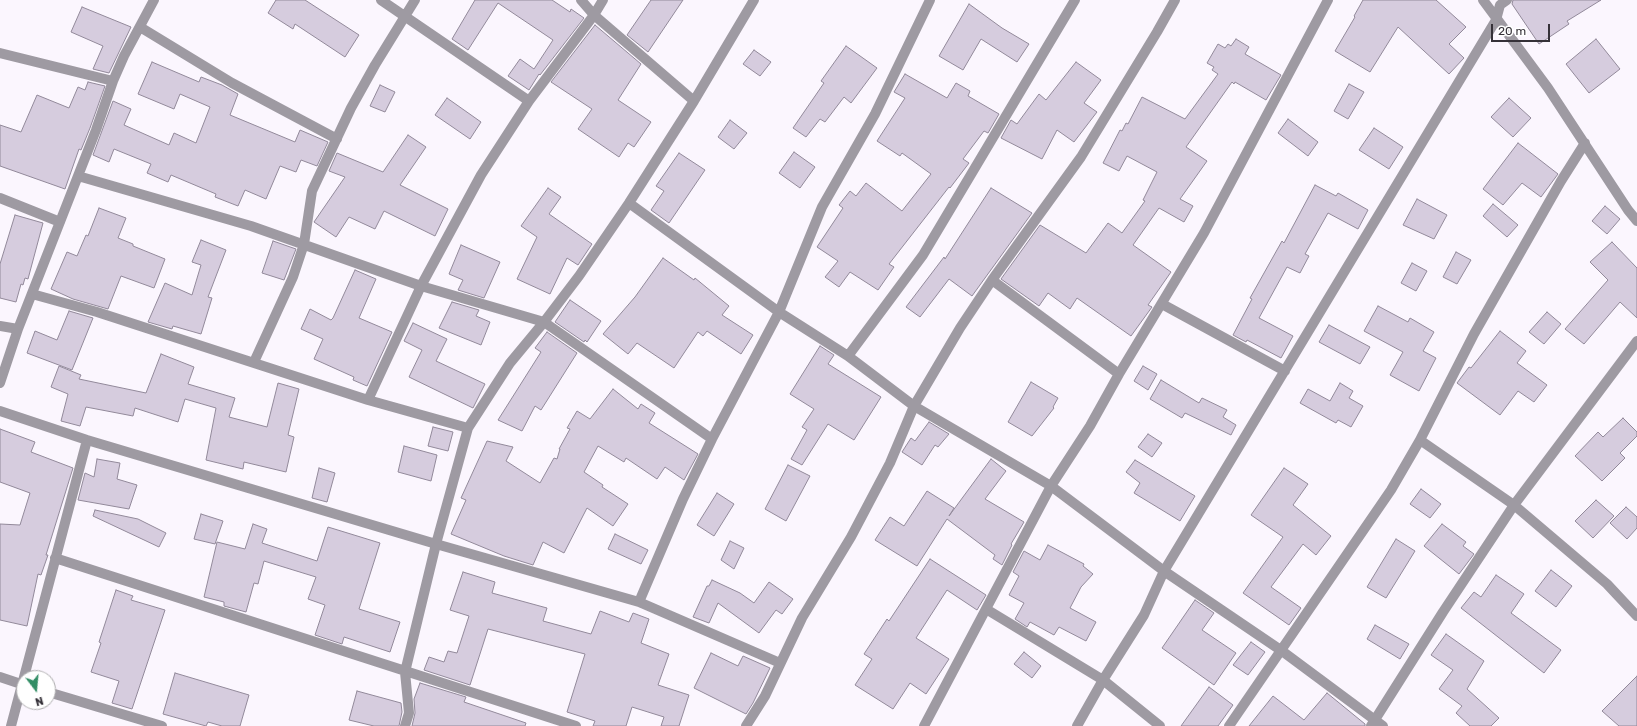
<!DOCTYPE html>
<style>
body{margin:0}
#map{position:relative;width:1637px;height:726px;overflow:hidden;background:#fbf6fe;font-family:Rubik,sans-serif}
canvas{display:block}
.north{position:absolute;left:16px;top:670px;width:40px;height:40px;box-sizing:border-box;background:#fff;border:1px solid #aeadaf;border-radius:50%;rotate:164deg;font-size:11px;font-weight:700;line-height:16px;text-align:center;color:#353138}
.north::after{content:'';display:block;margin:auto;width:14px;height:18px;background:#328e65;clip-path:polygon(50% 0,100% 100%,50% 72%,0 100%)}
.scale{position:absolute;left:1491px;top:24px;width:59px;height:18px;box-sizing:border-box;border:2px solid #353138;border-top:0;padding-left:5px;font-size:12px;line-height:14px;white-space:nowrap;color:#353138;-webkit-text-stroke:3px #fff;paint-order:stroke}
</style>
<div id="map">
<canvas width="1637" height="726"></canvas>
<div class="north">N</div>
<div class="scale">20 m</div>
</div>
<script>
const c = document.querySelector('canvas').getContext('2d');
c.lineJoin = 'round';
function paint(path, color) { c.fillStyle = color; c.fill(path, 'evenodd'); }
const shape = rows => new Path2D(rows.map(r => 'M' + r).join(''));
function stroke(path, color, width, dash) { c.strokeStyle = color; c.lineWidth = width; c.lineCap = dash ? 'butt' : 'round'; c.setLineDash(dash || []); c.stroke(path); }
const building = shape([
 [276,0,305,0,359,35,345,57,295,24,293,29,268,13,276,0],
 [475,0,552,0,570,12,571,9,584,18,540,75,539,74,529,90,508,76,520,59,534,69,553,40,498,3,468,50,452,39,475,0],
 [651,0,683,0,648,52,627,35,651,0],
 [1363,0,1436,0,1466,27,1449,44,1464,58,1449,74,1398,27,1370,72,1335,51,1355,17,1354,16,1363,0],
 [1513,0,1601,0,1567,21,1569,24,1539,44,1512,4,1513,0],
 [969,4,1002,28,1029,44,1017,62,981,39,963,70,939,56,969,4],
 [82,7,131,27,109,73,93,69,103,46,71,32,82,7],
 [595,25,641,64,618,100,651,122,634,147,628,143,619,157,578,129,592,109,551,82,595,25],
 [1236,39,1249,47,1245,54,1281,75,1266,100,1235,82,1234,84,1232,82,1186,147,1207,161,1180,199,1193,206,1184,222,1159,208,1133,245,1171,272,1148,305,1152,307,1131,336,1077,298,1070,309,1048,293,1039,306,1001,279,1040,225,1086,253,1108,223,1122,233,1145,201,1143,200,1157,172,1127,156,1119,171,1103,163,1120,130,1122,131,1126,123,1128,124,1142,97,1185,119,1218,74,1212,70,1214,67,1207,63,1218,44,1225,48,1228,44,1231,46,1236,39],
 [1596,39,1620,69,1589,93,1566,64,1596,39],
 [846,46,877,68,851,103,844,97,825,122,820,119,806,137,793,128,824,83,821,81,846,46],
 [754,50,771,62,760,76,743,64,754,50],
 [152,62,199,82,201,77,222,85,238,94,230,115,295,142,300,130,328,142,317,166,301,160,296,172,280,166,266,199,245,190,238,206,215,197,216,194,171,175,168,182,147,173,151,164,114,149,109,162,93,155,113,101,131,109,124,125,169,145,174,133,196,143,210,107,180,94,174,109,138,94,152,62],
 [1076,62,1101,80,1084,103,1097,112,1074,142,1057,130,1042,159,1001,138,1011,120,1017,124,1039,94,1046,100,1076,62],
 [905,74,947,98,956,83,970,91,968,96,999,114,988,133,984,131,963,159,969,163,950,188,949,187,889,264,894,267,878,290,850,272,839,287,825,277,838,261,817,247,843,208,839,205,850,191,856,196,866,183,902,211,931,174,902,153,900,156,877,141,905,98,894,92,905,74],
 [88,82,105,86,90,128,81,150,79,149,65,189,0,166,0,125,21,132,37,95,69,108,78,87,85,90,88,82],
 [1349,84,1364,92,1348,119,1334,111,1349,84],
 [380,85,395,92,385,112,370,106,380,85],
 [447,98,481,122,470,139,435,115,447,98],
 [1509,98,1531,118,1513,137,1491,117,1509,98],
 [1288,119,1318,142,1308,156,1278,133,1288,119],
 [730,120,747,133,734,149,718,137,730,120],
 [1374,128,1403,147,1389,169,1359,150,1374,128],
 [408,135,426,147,400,185,448,209,435,236,384,211,375,229,349,217,336,237,314,222,345,177,329,171,337,153,383,172,408,135],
 [1518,143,1558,174,1541,197,1522,183,1503,205,1483,189,1518,143],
 [794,152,815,167,800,188,779,173,794,152],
 [679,153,705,170,669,223,651,210,664,191,656,186,679,153],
 [1315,185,1336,196,1338,193,1368,210,1358,229,1328,213,1305,254,1309,256,1300,273,1287,267,1259,318,1293,336,1281,358,1247,340,1246,342,1233,335,1252,299,1250,298,1282,241,1284,243,1315,185],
 [548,188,561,197,549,214,592,244,578,265,567,258,550,294,517,279,537,237,521,226,548,188],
 [991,188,1032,213,972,296,949,279,920,317,906,307,944,257,945,259,991,188],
 [1417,199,1447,215,1434,239,1403,225,1417,199],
 [1493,204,1518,225,1507,237,1483,216,1493,204],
 [1605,206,1620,219,1607,234,1592,221,1605,206],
 [99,208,126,218,118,238,133,244,133,246,165,259,154,288,121,276,108,309,73,299,51,289,67,252,77,256,86,235,88,236,99,208],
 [15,215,43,223,28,279,25,278,23,285,21,284,16,302,0,298,0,264,15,215],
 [201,240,226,250,208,297,212,298,201,334,173,326,172,329,148,322,165,283,192,295,201,265,192,262,201,240],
 [273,241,296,249,284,280,262,273,273,241],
 [1612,242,1637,268,1637,318,1620,302,1584,344,1565,329,1608,280,1590,262,1612,242],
 [461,245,500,262,484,298,458,290,463,280,449,274,461,245],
 [1456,252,1471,260,1457,284,1443,277,1456,252],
 [663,258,694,280,695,278,729,306,722,315,753,335,741,354,707,331,703,336,698,332,674,368,637,343,628,354,603,334,635,297,663,258],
 [1412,263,1427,271,1416,291,1401,283,1412,263],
 [355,270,376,279,359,318,392,332,367,386,353,380,354,377,314,359,323,339,301,329,310,309,331,320,333,318,355,270],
 [570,300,601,321,587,342,585,340,584,342,555,322,570,300],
 [452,302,479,310,476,316,490,322,481,345,439,328,452,302],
 [1378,306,1408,322,1410,318,1434,332,1423,351,1436,358,1419,391,1390,375,1403,352,1364,331,1378,306],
 [69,311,93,318,72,370,27,353,35,331,57,340,69,311],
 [1547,312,1561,324,1544,344,1529,332,1547,312],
 [413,323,447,339,436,361,485,384,473,408,409,377,422,350,404,341,413,323],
 [1329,325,1370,347,1360,364,1319,342,1329,325],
 [1500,331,1526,351,1517,363,1547,385,1534,402,1518,391,1500,415,1457,383,1469,367,1471,368,1500,331],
 [547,332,577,353,541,410,535,406,522,431,498,420,541,352,535,348,547,332],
 [820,346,834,355,828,364,881,397,854,440,828,424,802,465,791,459,807,430,802,427,814,409,790,394,820,346],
 [161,354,194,367,188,384,235,398,229,417,267,427,278,383,299,389,288,435,294,437,286,472,244,462,243,469,206,460,216,408,185,399,178,422,135,408,133,416,86,407,80,426,61,421,68,394,51,387,59,366,81,375,79,379,146,393,161,354],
 [1143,366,1157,374,1148,390,1134,381,1143,366],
 [1161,380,1199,403,1202,398,1227,410,1223,417,1236,425,1231,435,1185,413,1182,418,1150,399,1161,380],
 [1031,382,1058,398,1053,407,1054,408,1032,436,1008,422,1031,382],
 [1340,383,1353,391,1349,398,1363,406,1351,427,1338,420,1336,423,1300,403,1308,389,1330,401,1340,383],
 [613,389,638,409,641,404,655,413,649,423,698,454,684,480,665,467,657,479,626,458,624,462,598,446,584,472,603,485,602,487,628,504,613,526,587,508,564,553,543,542,533,565,504,556,451,534,466,500,461,498,487,441,513,447,506,461,540,483,554,458,557,459,560,449,559,449,570,429,567,428,577,411,590,419,613,389],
 [1623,418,1637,432,1637,436,1620,453,1625,458,1602,481,1575,456,1598,432,1603,437,1623,418],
 [929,422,949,434,938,447,935,445,922,465,902,452,911,438,915,441,929,422],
 [433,427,453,432,448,451,428,446,433,427],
 [0,429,35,442,31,452,73,468,46,555,48,555,41,575,38,574,27,626,0,620,0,524,20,525,30,493,0,482,0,429],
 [1148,434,1162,443,1152,457,1138,447,1148,434],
 [404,446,437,455,431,481,398,472,404,446],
 [97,459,120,463,117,479,137,485,129,509,78,500,85,473,94,477,97,459],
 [991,459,1006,471,985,499,1024,522,1011,544,1012,545,1002,565,993,559,995,555,947,519,917,566,875,540,890,517,904,526,927,491,954,508,949,516,991,459],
 [1135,460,1195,496,1180,521,1134,493,1140,483,1126,472,1135,460],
 [788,465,810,476,786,521,765,509,788,465],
 [319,468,335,473,327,502,312,498,319,468],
 [1284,468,1308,484,1293,505,1331,536,1316,555,1303,544,1271,587,1301,608,1289,625,1243,593,1283,537,1251,515,1284,468],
 [1421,489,1441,504,1430,518,1410,504,1421,489],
 [717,493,734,504,714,536,697,525,717,493],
 [1596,500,1614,516,1593,538,1575,521,1596,500],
 [1626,507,1637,517,1637,528,1627,539,1610,523,1626,507],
 [95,510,138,519,166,533,159,547,93,516,95,510],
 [201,514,223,521,215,544,194,539,201,514],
 [253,524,267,529,262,543,317,561,328,527,380,543,359,609,400,622,390,652,344,637,342,644,315,635,325,605,308,599,316,577,264,561,258,584,254,583,246,612,224,606,224,602,204,597,217,542,245,549,253,524],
 [1442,524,1466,542,1463,546,1474,554,1459,574,1424,546,1442,524],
 [615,534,648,550,641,564,608,549,615,534],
 [1396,539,1415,551,1386,598,1367,587,1396,539],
 [730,541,744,548,734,569,721,560,730,541],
 [1048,545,1084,564,1083,566,1093,574,1081,587,1070,608,1096,622,1086,641,1059,627,1054,635,1030,622,1027,627,1015,619,1024,603,1009,595,1019,576,1013,572,1024,551,1040,560,1048,545],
 [930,559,986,595,977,610,947,590,916,638,949,659,926,694,910,683,893,709,855,685,872,659,864,654,887,619,889,621,930,559],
 [1551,570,1572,586,1556,607,1535,591,1551,570],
 [463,572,495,582,492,593,547,608,543,621,591,634,600,611,629,622,633,613,649,619,641,643,669,654,658,685,689,695,679,726,661,726,664,717,632,707,626,726,593,726,595,721,567,712,585,654,488,629,470,685,424,670,429,657,444,662,448,651,457,653,469,616,450,610,463,572],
 [1496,575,1524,594,1511,613,1561,650,1544,673,1461,608,1474,592,1481,597,1496,575],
 [712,580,740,593,754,603,769,582,793,599,782,614,776,610,759,633,718,603,709,623,693,617,707,586,709,586,712,580],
 [116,590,133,596,131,600,165,610,132,709,112,703,119,681,91,672,101,643,99,642,116,590],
 [1195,600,1214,613,1202,630,1236,653,1214,685,1162,648,1195,600],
 [1375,625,1409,644,1400,659,1367,639,1375,625],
 [1446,634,1484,661,1467,689,1499,718,1491,726,1470,726,1456,713,1462,706,1439,689,1453,670,1431,655,1446,634],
 [1251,642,1265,652,1248,675,1233,665,1251,642],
 [1024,652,1041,666,1032,678,1014,664,1024,652],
 [711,653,738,666,743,656,770,668,753,703,746,714,694,688,711,653],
 [175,673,249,695,240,726,222,726,208,722,206,726,163,714,175,673],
 [1637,676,1637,726,1619,726,1602,711,1637,676],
 [420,683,466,697,464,702,526,723,525,726,412,726,415,713,414,699,420,683],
 [1209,687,1233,705,1218,726,1181,726,1209,687],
 [357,691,401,703,402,712,399,726,374,726,349,720,357,691],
 [1327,693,1365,724,1365,726,1249,726,1273,696,1304,720,1327,693]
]);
paint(building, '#d6ccde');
stroke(building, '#92899a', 1);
stroke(shape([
 [381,0,529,101],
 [581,0,594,15,694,101],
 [1483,0,1548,88,1628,210,1637,221],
 [140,27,232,83,337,139],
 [0,53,113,81],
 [78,176,251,226,421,286,544,322,712,439],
 [0,198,60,222],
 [629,203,779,312,848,356,914,406,1051,486,1164,571,1282,651,1383,726],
 [992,280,1119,374],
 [32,294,97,312,368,400,468,428],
 [1162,304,1285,371],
 [0,326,18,329],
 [848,356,923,255,1075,0],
 [254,362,293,277,304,244,312,191,351,108,375,65,415,0],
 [0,383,18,329,96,130,113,81,124,56,154,0],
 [368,400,421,286,481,175,529,101,594,15,603,0],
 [0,411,87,440,436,544,639,602,780,663],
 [1420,440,1514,505,1607,584,1637,616],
 [55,558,576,726],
 [639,602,683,499,712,439,779,312,822,207,875,114,930,0],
 [986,609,1103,680,1160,726],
 [0,677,24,685],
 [48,692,162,726],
 [11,726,87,440],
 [405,726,409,713,405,672,436,544,468,428,510,363,544,322,579,276,629,203,694,101,754,0],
 [746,726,765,696,802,618,851,537,890,463,914,406,960,328,992,280,1081,157,1157,32,1175,0],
 [924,726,1051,486,1090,426,1119,374,1204,233,1328,0],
 [1077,726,1103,680,1144,615,1164,571,1496,20,1500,5,1507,0],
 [1229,726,1391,490,1420,440,1474,334,1561,181,1585,143],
 [1371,726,1443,612,1514,505,1637,341]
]), '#9e9aa2', 10);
</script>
